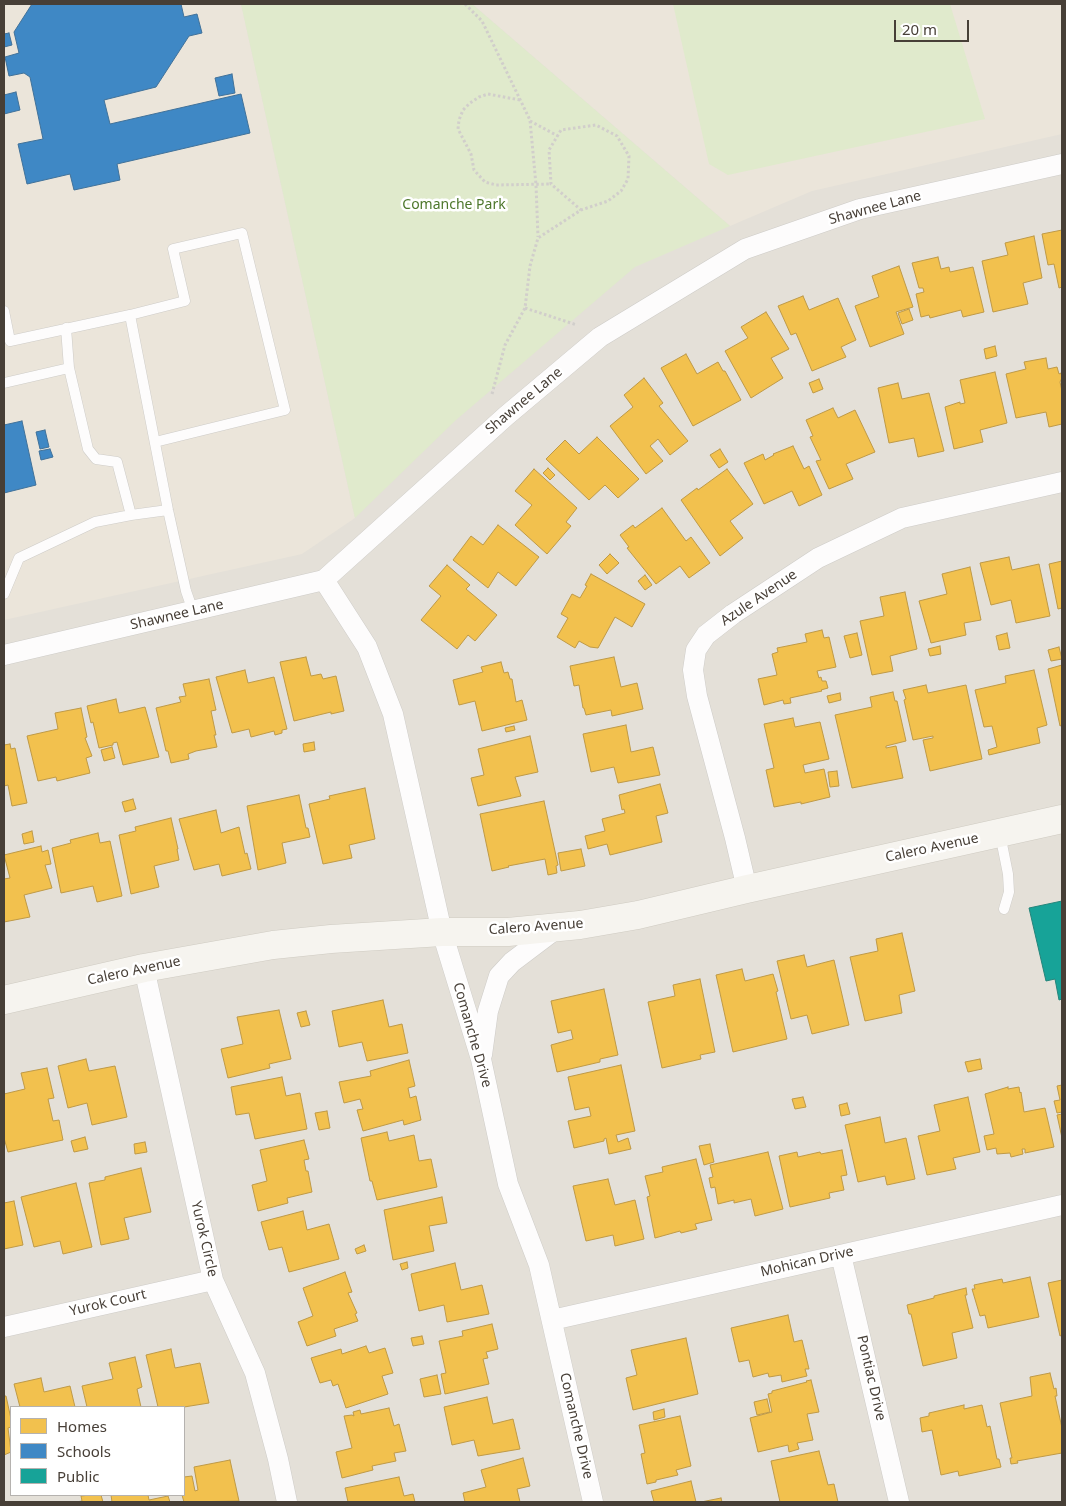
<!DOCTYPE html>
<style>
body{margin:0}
#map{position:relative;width:1066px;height:1506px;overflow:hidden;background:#f0eeeb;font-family:"Noto Sans",sans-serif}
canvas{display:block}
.frame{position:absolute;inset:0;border:5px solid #473f37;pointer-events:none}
.legend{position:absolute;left:10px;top:1406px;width:175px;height:90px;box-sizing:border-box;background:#fff;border:1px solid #b5b2af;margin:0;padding:6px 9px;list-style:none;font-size:15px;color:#473f37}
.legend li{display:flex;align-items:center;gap:10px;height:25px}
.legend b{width:25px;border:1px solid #b5b2af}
.scale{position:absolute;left:894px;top:20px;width:75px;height:22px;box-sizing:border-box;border:2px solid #473f37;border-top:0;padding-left:6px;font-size:15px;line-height:18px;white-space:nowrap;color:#473f37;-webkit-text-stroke:4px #fff;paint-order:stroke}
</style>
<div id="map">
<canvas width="1066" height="1506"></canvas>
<div class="frame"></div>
<ul class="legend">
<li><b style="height:14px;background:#f2c14e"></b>Homes</li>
<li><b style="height:14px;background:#3f88c5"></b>Schools</li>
<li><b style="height:14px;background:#17a398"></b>Public</li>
</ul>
<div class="scale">20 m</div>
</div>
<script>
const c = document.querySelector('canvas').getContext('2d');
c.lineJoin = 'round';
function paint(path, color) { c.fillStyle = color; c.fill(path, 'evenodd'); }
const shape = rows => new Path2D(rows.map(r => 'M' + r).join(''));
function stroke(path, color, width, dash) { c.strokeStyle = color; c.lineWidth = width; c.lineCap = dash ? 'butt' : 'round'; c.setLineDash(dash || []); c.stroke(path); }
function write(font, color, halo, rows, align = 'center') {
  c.font = font + ' "Noto Sans",sans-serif'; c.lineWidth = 5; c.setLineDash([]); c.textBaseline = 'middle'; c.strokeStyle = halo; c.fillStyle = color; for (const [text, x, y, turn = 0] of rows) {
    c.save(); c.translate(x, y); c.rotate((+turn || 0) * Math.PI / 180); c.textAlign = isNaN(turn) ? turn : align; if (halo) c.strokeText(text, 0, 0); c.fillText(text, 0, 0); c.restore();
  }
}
paint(shape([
 [4,4,1062,4,1062,1502,4,1502],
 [11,1407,184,1407,184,1495,11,1495]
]), '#e4e0d8');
paint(shape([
 [4,4,241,4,355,518,302,554,4,620],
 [472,4,1062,4,1062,134,812,191,730,226]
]), '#ebe5da');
paint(shape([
 [241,4,472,4,730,226,635,267,456,420,355,518],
 [673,4,950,4,985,119,728,175,709,164]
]), '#e0eacc');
const homes = shape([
 [1062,230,1062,287,1059,288,1054,264,1048,265,1042,234,1062,230],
 [1034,236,1042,278,1023,283,1028,304,993,312,982,261,1008,255,1005,243,1034,236],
 [938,257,941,269,949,267,950,272,973,267,984,312,963,317,961,310,930,318,929,315,921,317,916,294,924,292,923,288,919,288,912,263,938,257],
 [899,266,913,307,896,312,904,334,870,347,855,306,879,297,872,276,899,266],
 [803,296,809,310,838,298,856,340,841,347,846,357,812,371,796,333,791,335,778,306,803,296],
 [909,309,913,320,902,324,898,313,909,309],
 [766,312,789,349,771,358,783,378,751,398,725,351,748,338,741,327,766,312],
 [995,346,997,356,986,359,984,349,995,346],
 [686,354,697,374,718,362,723,371,725,371,741,400,693,426,661,368,686,354],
 [1046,358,1048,369,1057,367,1059,374,1061,373,1062,378,1060,382,1062,391,1062,424,1049,427,1046,412,1016,418,1006,374,1026,369,1024,362,1046,358],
 [995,372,1007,423,980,430,983,442,954,449,945,407,960,402,960,404,965,403,960,380,995,372],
 [644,378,663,403,659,406,688,441,670,455,658,439,650,446,663,461,646,474,610,426,633,407,624,395,644,378],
 [819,379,823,389,813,393,809,383,819,379],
 [898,383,902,399,929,393,944,451,918,457,914,438,889,443,878,388,898,383],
 [833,408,838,418,855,410,875,452,846,464,853,479,829,489,816,461,821,460,810,437,813,436,806,420,833,408],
 [597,437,639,479,618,498,605,485,589,500,546,459,565,440,579,454,597,437],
 [793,446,804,469,809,466,822,495,799,506,792,491,764,504,744,463,763,454,765,460,774,455,773,454,793,446],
 [720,449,728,462,719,468,710,455,720,449],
 [548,468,555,475,550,480,543,473,548,468],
 [534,469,577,508,566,522,571,526,547,554,515,525,532,505,515,491,534,469],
 [727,469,753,504,730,521,743,538,720,556,681,500,697,488,698,490,727,469],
 [662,508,686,541,691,537,710,563,689,578,680,566,656,584,627,548,629,547,620,535,633,525,635,528,662,508],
 [498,525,539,557,516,586,498,572,488,588,453,560,471,536,483,545,498,525],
 [610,554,619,563,607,574,599,565,610,554],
 [1009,557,1012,570,1039,564,1050,616,1016,623,1011,600,991,605,980,563,1009,557],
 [1062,561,1062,608,1058,609,1049,564,1062,561],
 [447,565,470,585,466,589,497,615,475,641,468,635,457,649,421,620,441,596,429,586,447,565],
 [970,567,981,620,964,623,966,635,931,643,919,601,947,594,942,574,970,567],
 [591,574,645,604,632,627,615,617,598,648,590,647,579,641,575,648,557,637,568,618,561,614,572,594,580,598,587,586,585,585,591,574],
 [645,575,652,585,645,590,638,581,645,575],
 [905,592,917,649,890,656,893,671,872,675,860,621,884,616,880,597,905,592],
 [822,630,824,638,829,637,836,667,817,671,819,678,821,677,822,681,826,681,828,688,821,690,822,691,790,698,791,703,784,704,783,700,764,705,758,679,777,675,772,654,778,652,777,648,807,642,805,634,822,630],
 [857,633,862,655,850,658,844,636,857,633],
 [1007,633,1010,648,999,650,996,636,1007,633],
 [940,646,941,654,930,656,928,649,940,646],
 [1059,647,1062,659,1051,661,1048,650,1059,647],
 [306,657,311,676,321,674,323,679,336,676,344,711,331,714,331,712,294,721,280,662,306,657],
 [614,657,621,687,637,683,643,709,612,716,611,710,586,715,584,708,583,708,579,685,574,686,570,666,614,657],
 [501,662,504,673,508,672,510,679,512,679,516,702,522,700,527,720,482,731,475,701,459,705,453,680,483,672,481,667,501,662],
 [1062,665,1062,725,1060,726,1048,669,1062,665],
 [245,670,248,683,274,677,287,729,282,730,282,733,275,735,274,731,251,737,249,729,232,733,216,677,245,670],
 [1034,670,1047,725,1037,728,1040,743,989,755,988,750,997,747,992,726,984,727,975,690,1006,683,1005,676,1034,670],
 [209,679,216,710,211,711,216,735,214,735,217,747,196,751,188,754,189,759,171,763,168,751,166,751,156,708,181,702,179,697,186,696,183,684,209,679],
 [926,685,928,693,966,685,982,759,930,771,923,740,933,738,933,736,913,740,904,700,906,699,903,690,926,685],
 [893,692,895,701,897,701,906,741,886,746,886,748,896,746,903,778,852,788,835,715,872,707,870,697,893,692],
 [840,693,841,700,829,703,827,696,840,693],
 [116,699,119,713,145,707,159,757,123,765,117,742,113,743,113,745,99,748,93,722,91,723,87,706,116,699],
 [81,708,87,737,85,738,92,756,86,758,90,773,57,781,56,777,38,781,27,736,58,729,55,713,81,708],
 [793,718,795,727,820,722,829,759,803,765,805,773,824,769,830,797,801,804,801,802,774,807,766,770,774,768,764,724,793,718],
 [626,725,631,752,653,747,660,775,618,783,614,767,591,772,583,734,626,725],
 [514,726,515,730,506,732,505,728,514,726],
 [530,736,538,772,515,777,521,796,478,806,471,778,484,775,478,749,530,736],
 [314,742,315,750,304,752,303,744,314,742],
 [10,744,11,749,15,748,27,803,12,806,8,785,4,786,4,745,10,744],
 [112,747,115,758,104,761,101,750,112,747],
 [837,771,839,786,830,787,828,772,837,771],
 [660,784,668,813,656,816,662,842,610,855,607,844,588,849,585,836,605,831,602,819,625,813,624,809,622,810,619,795,660,784],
 [365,788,375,839,349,845,352,858,323,864,309,804,330,799,329,796,365,788],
 [299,795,306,828,308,828,310,837,282,843,286,863,258,870,247,806,299,795],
 [133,799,136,809,125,812,122,802,133,799],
 [544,801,558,865,556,866,557,873,548,875,545,859,508,866,509,867,492,871,480,814,544,801],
 [216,810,221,833,239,827,245,854,247,853,251,869,222,876,219,864,194,870,179,819,216,810],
 [171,818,178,849,177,849,179,860,154,866,159,887,131,894,119,835,136,831,135,827,171,818],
 [32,831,34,842,24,844,22,834,32,831],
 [98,833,100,843,110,841,122,896,97,902,93,886,61,893,52,848,71,843,70,840,98,833],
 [41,846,42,852,48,850,51,864,45,865,52,888,24,895,30,917,4,922,4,879,10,878,4,855,41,846],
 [581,849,585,866,561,871,558,853,581,849],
 [902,933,915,991,899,995,902,1013,865,1021,850,957,878,951,876,939,902,933],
 [804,955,807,967,834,960,849,1025,812,1034,807,1015,791,1019,777,961,804,955],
 [742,969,745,981,773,974,778,991,776,992,787,1039,733,1052,716,975,742,969],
 [700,979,715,1052,700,1055,701,1059,662,1068,648,1002,675,996,673,985,700,979],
 [604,989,618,1055,600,1059,600,1062,557,1072,551,1045,573,1039,571,1030,558,1033,551,1001,604,989],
 [383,1000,389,1027,402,1024,408,1053,367,1061,362,1042,339,1047,332,1011,383,1000],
 [279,1010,291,1059,269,1064,270,1068,228,1078,221,1049,243,1044,237,1017,279,1010],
 [306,1011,310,1025,301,1027,297,1013,306,1011],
 [86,1059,89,1071,115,1066,127,1117,92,1125,87,1103,68,1108,58,1066,86,1059],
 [980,1059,982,1069,968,1072,965,1062,980,1059],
 [409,1060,415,1086,408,1088,410,1098,416,1096,421,1120,404,1125,403,1120,363,1131,357,1110,363,1109,360,1099,344,1103,339,1082,371,1076,370,1071,409,1060],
 [621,1065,635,1131,616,1135,618,1142,628,1138,631,1149,609,1154,606,1138,604,1139,604,1141,574,1148,568,1121,591,1116,589,1107,575,1110,568,1077,621,1065],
 [47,1068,54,1098,48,1099,53,1121,59,1120,63,1140,8,1152,4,1138,4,1094,25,1089,21,1073,47,1068],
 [282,1077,286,1096,300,1093,307,1129,255,1139,249,1113,236,1115,231,1087,282,1077],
 [1062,1085,1062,1112,1057,1113,1054,1101,1060,1100,1057,1086,1062,1085],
 [1008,1087,1008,1089,1019,1087,1020,1093,1021,1092,1024,1112,1045,1108,1054,1147,1025,1153,1025,1149,1022,1149,1023,1154,1011,1157,1010,1153,997,1154,996,1148,987,1150,984,1136,994,1134,985,1094,1008,1087],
 [803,1097,806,1107,795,1109,792,1099,803,1097],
 [968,1097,980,1152,953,1158,956,1169,927,1175,918,1136,940,1131,934,1105,968,1097],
 [847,1103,850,1114,841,1116,839,1105,847,1103],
 [327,1111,330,1128,319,1130,315,1113,327,1111],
 [1062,1114,1062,1138,1057,1115,1062,1114],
 [880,1117,885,1143,906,1138,915,1179,887,1185,885,1176,858,1182,845,1125,880,1117],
 [387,1132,389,1141,414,1135,419,1161,431,1159,437,1187,377,1200,372,1181,370,1181,361,1138,387,1132],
 [85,1137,88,1149,74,1152,71,1141,85,1137],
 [304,1140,309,1159,304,1160,306,1171,308,1171,312,1192,287,1198,288,1203,258,1211,252,1185,267,1181,260,1150,304,1140],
 [145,1142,147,1152,135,1154,134,1144,145,1142],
 [710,1144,714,1162,704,1165,699,1146,710,1144],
 [842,1150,847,1175,841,1176,844,1190,829,1193,830,1198,790,1207,779,1156,797,1152,798,1157,820,1152,821,1154,842,1150],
 [768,1152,783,1209,755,1216,751,1199,734,1203,734,1200,718,1204,715,1187,711,1188,709,1178,713,1177,710,1165,768,1152],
 [696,1159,712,1220,695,1224,697,1229,681,1233,680,1231,655,1238,647,1197,650,1196,645,1176,663,1172,662,1167,696,1159],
 [141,1168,151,1212,124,1218,129,1239,101,1245,89,1183,105,1180,105,1177,141,1168],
 [608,1179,615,1205,635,1200,644,1239,615,1246,613,1235,586,1241,573,1186,608,1179],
 [76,1183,92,1247,63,1254,60,1241,34,1247,21,1197,76,1183],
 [442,1197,447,1223,429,1226,434,1251,393,1260,384,1210,442,1197],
 [14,1201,23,1245,4,1249,4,1203,14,1201],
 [303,1211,307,1230,329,1224,339,1259,289,1272,282,1247,269,1250,261,1222,303,1211],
 [364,1245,366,1251,357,1254,355,1249,364,1245],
 [407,1262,408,1268,402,1270,400,1264,407,1262],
 [455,1263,461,1290,482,1285,489,1314,447,1322,444,1305,419,1311,411,1274,455,1263],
 [345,1272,352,1292,348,1293,357,1313,355,1314,358,1321,334,1329,336,1336,307,1346,298,1322,313,1316,303,1288,345,1272],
 [1030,1277,1039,1317,988,1328,985,1315,980,1316,972,1289,975,1289,974,1285,1002,1279,1003,1283,1030,1277],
 [1062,1280,1062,1335,1060,1336,1048,1283,1062,1280],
 [966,1288,967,1295,965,1295,973,1328,952,1333,957,1358,923,1366,911,1314,909,1314,907,1305,934,1298,934,1296,966,1288],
 [788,1315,794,1342,802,1340,809,1369,805,1369,807,1376,782,1382,781,1375,769,1377,768,1373,753,1377,749,1360,739,1362,731,1328,788,1315],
 [492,1324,498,1349,486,1352,488,1358,483,1359,489,1384,445,1394,441,1374,446,1373,439,1341,463,1336,462,1331,492,1324],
 [422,1336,424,1344,413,1346,411,1338,422,1336],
 [686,1338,698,1394,633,1410,626,1378,637,1375,631,1350,686,1338],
 [366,1346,369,1353,385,1348,393,1373,382,1376,388,1394,346,1408,338,1384,333,1386,331,1380,320,1383,311,1358,341,1349,342,1354,366,1346],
 [171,1349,175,1368,200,1363,209,1403,184,1407,158,1407,146,1355,171,1349],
 [135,1357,142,1387,137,1389,141,1407,87,1407,82,1386,113,1379,109,1363,135,1357],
 [1050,1373,1054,1389,1056,1388,1057,1396,1055,1396,1062,1428,1062,1453,1017,1461,1018,1463,1011,1464,1010,1458,1012,1458,1000,1403,1032,1396,1030,1377,1050,1373],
 [437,1375,441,1394,424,1397,420,1379,437,1375],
 [41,1378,44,1392,70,1386,75,1407,20,1407,14,1384,41,1378],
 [811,1380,819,1412,807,1414,813,1440,797,1443,799,1449,789,1452,788,1445,758,1452,750,1418,772,1412,768,1394,772,1393,772,1391,807,1382,806,1381,811,1380],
 [4,1396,6,1396,11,1419,11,1427,8,1428,11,1452,4,1455,4,1396],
 [487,1397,493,1424,513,1419,520,1449,478,1456,474,1440,452,1445,444,1407,487,1397],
 [767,1399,770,1412,757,1415,754,1402,767,1399],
 [964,1405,964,1409,982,1405,987,1427,990,1426,997,1459,999,1459,1001,1467,959,1476,958,1471,941,1475,932,1430,922,1432,920,1418,929,1416,929,1413,964,1405],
 [389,1408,394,1426,399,1424,406,1451,394,1453,396,1461,372,1466,373,1470,342,1478,336,1452,352,1448,344,1416,352,1415,354,1416,353,1412,360,1410,361,1414,389,1408],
 [664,1409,665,1417,654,1420,653,1412,664,1409],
 [680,1416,691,1466,676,1470,678,1475,656,1480,656,1482,647,1484,641,1454,645,1453,639,1425,680,1416],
 [819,1451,828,1485,834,1484,838,1502,780,1502,771,1461,819,1451],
 [523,1458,530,1486,517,1489,520,1502,465,1502,463,1493,486,1487,481,1470,523,1458],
 [230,1460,239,1501,184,1502,182,1495,184,1495,184,1477,192,1476,195,1491,198,1490,194,1467,230,1460],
 [399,1477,404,1496,413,1494,415,1502,348,1502,345,1488,399,1477],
 [691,1481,696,1502,654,1502,651,1491,691,1481],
 [90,1495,101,1495,103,1502,76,1502,82,1501,81,1496,90,1495],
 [111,1495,148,1495,149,1500,168,1496,170,1502,112,1502,111,1495],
 [721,1498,722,1502,701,1502,721,1498]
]);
paint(homes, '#f2c14e');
stroke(homes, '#bf9a47', 1);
const schools = shape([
 [32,4,181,4,184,17,197,14,202,33,189,36,156,87,104,100,110,124,241,94,250,133,117,164,120,180,74,190,70,174,27,184,18,144,43,139,30,77,24,73,9,76,5,57,19,53,14,32,32,4],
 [9,33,12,45,4,47,4,34,9,33],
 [232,74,235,93,219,96,215,78,232,74],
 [16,92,20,110,4,114,4,95,16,92],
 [22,421,36,485,4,493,4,425,22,421],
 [45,430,49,447,40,449,36,432,45,430],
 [50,449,53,457,41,460,39,451,50,449]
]);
paint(schools, '#3f88c5');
stroke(schools, '#41729a', 1);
const public = shape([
 [1062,901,1062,999,1059,1000,1055,979,1046,981,1029,908,1062,901]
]);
paint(public, '#17a398');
stroke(public, '#25857b', 1);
const lane = shape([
 [4,311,10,341,130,315,168,510,186,591,193,611],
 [130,315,185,301,173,249,242,233,285,410,155,442],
 [66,328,69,368,88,449,96,459,117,462,131,515],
 [4,383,69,368],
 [4,594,19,558,95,522,131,515,168,510],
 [1000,834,1008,874,1009,892,1004,909]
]);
const street = shape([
 [324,580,367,647,393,714,442,932,481,1059,508,1184,539,1265,593,1502],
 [4,655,324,580,506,416,600,337,745,249,860,209,1062,164],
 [747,889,735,838,697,696,693,670,696,650,706,635,733,614,818,558,902,518,1062,482],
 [144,968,213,1280,255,1373,278,1459,287,1502],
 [482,1055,488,1011,499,976,512,962,557,928],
 [841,1255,899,1502],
 [552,1320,1062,1205],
 [4,1327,213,1280]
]);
const secondary = shape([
 [4,1000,144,968,273,945,331,939,442,932,508,932,580,925,638,915,747,889,1062,819]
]);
stroke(lane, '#ceccc8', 11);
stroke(street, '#ceccc8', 21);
stroke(secondary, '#cfcbc2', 29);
stroke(shape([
 [465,4,482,21,530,120,536,185,538,237],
 [520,100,488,94,479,97,470,103,463,110,459,120,458,129,471,154,474,170,485,182,496,185,551,184],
 [530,121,558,136],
 [525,308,577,325],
 [492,394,505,345,525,308,530,266,538,238,581,210,608,201,621,191,628,179,629,156,617,136,596,125,561,130,549,150,551,184,581,210]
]), '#d1cecb', 3, [2.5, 2.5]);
stroke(lane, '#fdfcfc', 10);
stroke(street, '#fdfcfc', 20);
stroke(secondary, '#f6f4ef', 28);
write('14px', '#4d772b', '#fff', [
 ["Comanche Park",454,205]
]);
write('14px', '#473f37', '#fff', [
 ["Shawnee Lane",875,208,-15],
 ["Shawnee Lane",524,401,-40],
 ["Azule Avenue",759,598,-34],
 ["Shawnee Lane",177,615,-13],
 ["Calero Avenue",932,848,-12],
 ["Calero Avenue",536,927,-4],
 ["Calero Avenue",134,971,-12],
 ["Comanche Drive",472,1035,74],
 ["Yurok Circle",204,1239,77],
 ["Mohican Drive",807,1262,-13],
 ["Yurok Court",108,1303,-13],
 ["Pontiac Drive",871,1378,77],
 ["Comanche Drive",576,1426,77]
]);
</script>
